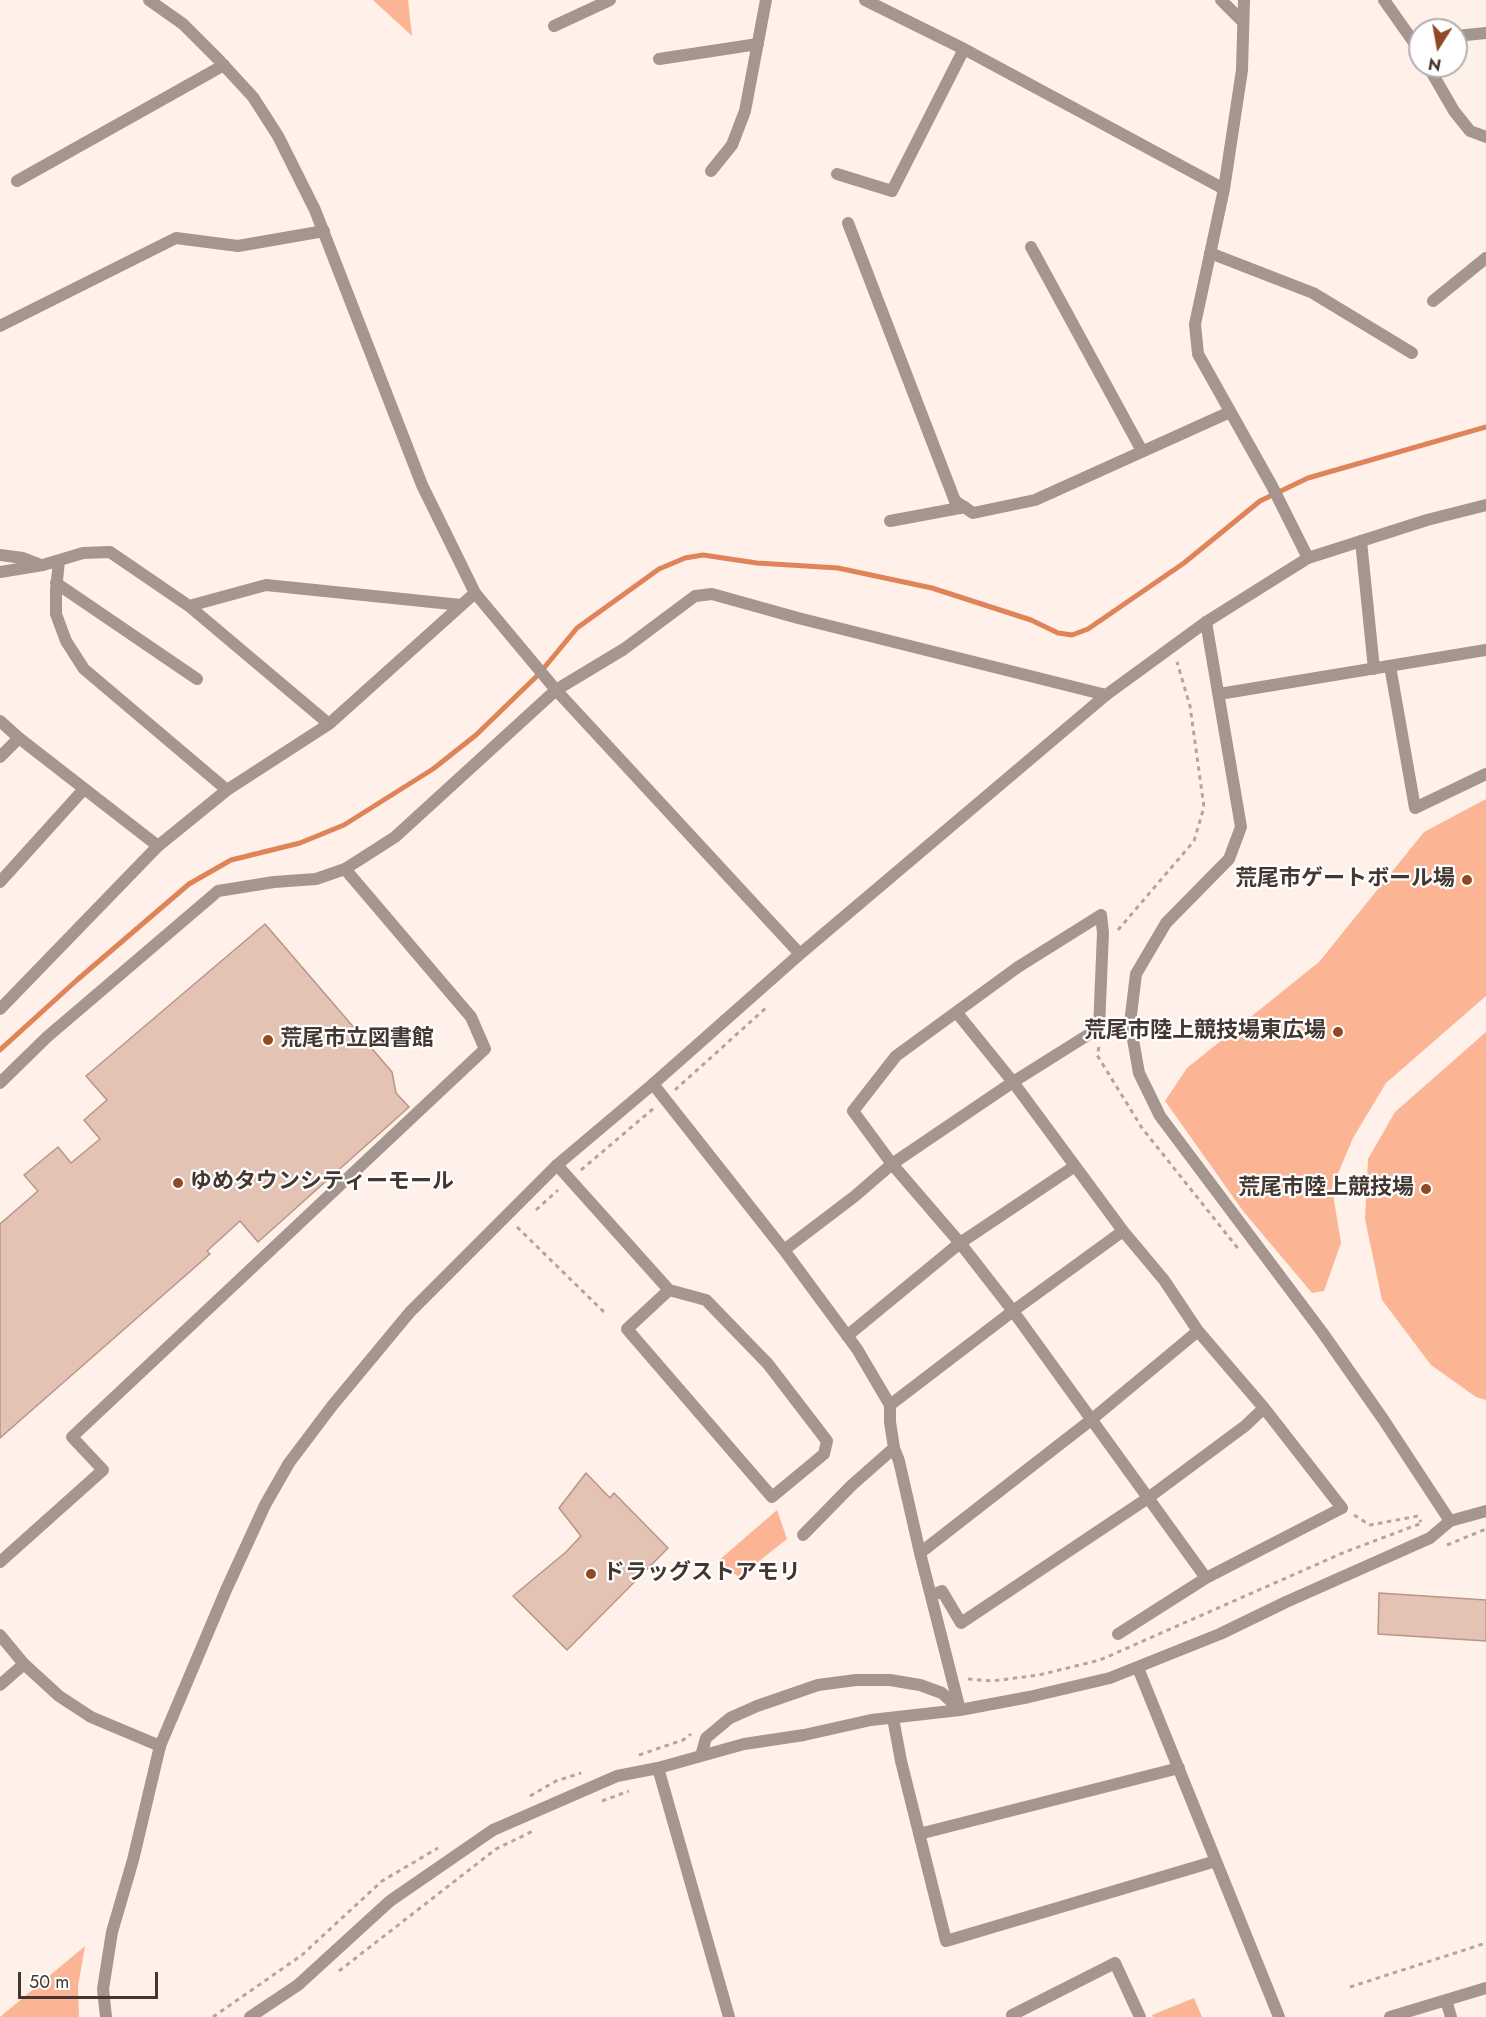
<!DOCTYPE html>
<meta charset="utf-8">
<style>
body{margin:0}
#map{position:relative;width:1486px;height:2017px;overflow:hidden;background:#fff1ea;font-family:Jost,sans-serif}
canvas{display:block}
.north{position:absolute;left:1408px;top:18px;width:60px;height:60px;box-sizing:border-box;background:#fff;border:2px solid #b4afad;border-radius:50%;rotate:191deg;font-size:16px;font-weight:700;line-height:24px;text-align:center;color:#443731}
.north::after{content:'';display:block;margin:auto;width:21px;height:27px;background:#904925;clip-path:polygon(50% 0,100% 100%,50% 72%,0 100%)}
.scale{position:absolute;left:18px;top:1972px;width:140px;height:27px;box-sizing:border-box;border:3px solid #443731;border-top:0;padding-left:8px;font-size:18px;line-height:21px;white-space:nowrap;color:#443731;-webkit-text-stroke:4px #fff;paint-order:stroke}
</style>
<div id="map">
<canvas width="1486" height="2017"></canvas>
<div class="north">N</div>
<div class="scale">50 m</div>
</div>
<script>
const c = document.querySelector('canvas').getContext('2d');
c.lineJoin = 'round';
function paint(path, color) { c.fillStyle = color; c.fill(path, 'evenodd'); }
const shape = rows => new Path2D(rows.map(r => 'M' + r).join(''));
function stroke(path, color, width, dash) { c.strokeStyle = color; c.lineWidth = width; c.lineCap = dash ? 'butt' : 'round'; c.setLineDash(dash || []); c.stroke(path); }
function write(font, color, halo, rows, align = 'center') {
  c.font = font + ' Jost,"Noto Sans JP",sans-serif'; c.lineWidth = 4.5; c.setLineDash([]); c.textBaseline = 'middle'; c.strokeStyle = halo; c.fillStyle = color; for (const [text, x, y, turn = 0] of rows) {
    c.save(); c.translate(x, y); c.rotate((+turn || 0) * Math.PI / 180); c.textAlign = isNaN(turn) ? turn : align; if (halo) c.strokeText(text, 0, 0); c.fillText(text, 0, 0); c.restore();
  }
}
paint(shape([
 [373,0,408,0,412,36],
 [1486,799,1486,996,1386,1083,1353,1138,1332,1188,1341,1243,1324,1291,1312,1293,1243,1211,1165,1101,1187,1068,1319,962,1424,832],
 [1486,1032,1486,1400,1476,1397,1431,1365,1382,1300,1365,1219,1368,1159,1395,1112],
 [777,1510,787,1539,739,1577,718,1561],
 [85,1946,78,1986,79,2017,0,2017],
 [1194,1998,1202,2017,1153,2017,1152,2015]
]), '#fbb595');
stroke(shape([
 [0,1050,77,980,189,884,231,860,300,843,344,825,433,769,476,735,539,674,577,628,659,569,685,558,703,555,757,563,838,568,932,588,1031,620,1058,633,1072,635,1088,629,1184,563,1260,501,1308,478,1486,427]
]), '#df8358', 5);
const building = shape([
 [265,924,392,1072,396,1093,409,1107,258,1242,240,1221,207,1251,210,1254,0,1438,0,1224,38,1191,24,1175,58,1147,71,1163,100,1139,84,1120,107,1100,86,1076,265,924],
 [586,1473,610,1498,614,1493,668,1548,567,1650,513,1596,566,1552,581,1536,559,1508,586,1473],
 [1379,1593,1486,1600,1486,1641,1378,1634,1379,1593]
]);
paint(building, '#e4c3b4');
stroke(building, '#b69688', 1.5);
stroke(shape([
 [1118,930,1194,841,1204,807,1190,706,1177,662],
 [1099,1047,1097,1055,1142,1128,1240,1251],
 [675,1090,768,1006],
 [581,1170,654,1108],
 [536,1210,558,1190],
 [517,1227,606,1314],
 [1354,1515,1370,1525,1418,1516,1421,1522],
 [1447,1545,1486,1529],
 [968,1679,992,1681,1039,1675,1100,1660,1345,1552,1422,1523],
 [639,1755,683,1740,691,1734],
 [530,1796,556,1781,581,1773],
 [602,1801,629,1791],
 [339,1971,496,1849,535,1830],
 [1350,1987,1486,1943],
 [213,2017,302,1955,382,1881,438,1848]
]), '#b2a49e', 3, [4.5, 4.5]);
stroke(shape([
 [865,0,964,49,1224,189],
 [1221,0,1243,22],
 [1244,0,1242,70,1224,189,1195,324,1198,354,1272,486,1308,558],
 [1384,0,1420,51],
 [554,26,610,0],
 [1456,36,1486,33],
 [659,59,758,44],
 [1428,66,1454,111,1470,131,1486,137],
 [711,171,732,145,745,111,766,0],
 [837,174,892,191,964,49],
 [17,181,224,65],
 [848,223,955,501,973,513,1035,500,1230,412],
 [1031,247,1142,451],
 [1210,253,1313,293,1412,353],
 [1433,301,1486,258],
 [0,326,176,238,238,246,324,231],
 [890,521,965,507],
 [1361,541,1374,669],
 [0,555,23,558,41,565],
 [59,561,56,590,56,614,66,641,84,669,227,790],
 [0,572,43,565,83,553,110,552,189,606,329,724],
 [56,583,197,679],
 [189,606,266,585,461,605],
 [1206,622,1241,827,1229,859,1166,923,1136,974,1130,1023,1139,1073,1160,1116,1322,1332,1383,1419,1450,1521],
 [1390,666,1415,808,1486,774],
 [556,690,624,649,695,596,712,594,798,618,1106,695],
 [1219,694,1486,650],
 [0,721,19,738,158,846],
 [0,757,19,738],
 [0,882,84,789],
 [0,1009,158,846,227,790,329,724,475,593],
 [957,1013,1013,1082,1099,1028,1103,933,1101,915,1018,967,896,1056,853,1111,892,1164,960,1243,1013,1311,1206,1578],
 [653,1084,784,1250,857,1349,890,1405,890,1422,894,1448,899,1461,920,1553,960,1710],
 [557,1165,669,1290,706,1300,768,1364,827,1441,824,1454,772,1497,627,1329,669,1290],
 [784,1250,855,1196,892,1164,1013,1082,1123,1231,1164,1280,1198,1331,1264,1408,1342,1508,1206,1578,1118,1634],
 [847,1336,960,1243,1075,1166],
 [890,1405,1013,1311,1123,1231],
 [803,1535,852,1485,894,1448],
 [920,1553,1091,1420,1198,1331],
 [0,1562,103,1470,72,1437,485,1049,471,1017,345,869],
 [931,1596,942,1591,961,1623,1148,1498,1245,1426,1264,1408],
 [0,1635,24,1664,59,1696,91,1717,160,1746],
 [1138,1668,1279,2017],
 [0,1685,24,1664],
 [893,1718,901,1761,946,1941,1216,1861],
 [701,1756,706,1738,730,1718,757,1706,818,1685,856,1680,890,1680,920,1685,942,1693,960,1710],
 [658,1768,729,2017],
 [919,1834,1179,1768],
 [1446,2000,1451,2017],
 [250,2017,298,1985,390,1901,493,1830,617,1776,658,1768,744,1744,804,1735,871,1720,960,1710,1029,1697,1110,1678,1220,1634,1286,1602,1430,1538,1450,1521,1486,1511],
 [1013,2017,1012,2015,1115,1963,1140,2017],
 [1390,2017,1486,1988]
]), '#a4958f', 12);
stroke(shape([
 [149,0,183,24,218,59,253,97,278,136,315,210,422,485,475,593,556,690,800,954],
 [0,1083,47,1037,218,891,274,882,316,879,345,869,395,837,556,690],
 [106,2017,103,1989,112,1932,133,1860,160,1746,226,1590,265,1505,289,1463,332,1406,410,1312,557,1165,653,1084,800,954,1106,695,1206,622,1308,558,1427,520,1486,505]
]), '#a4958f', 12);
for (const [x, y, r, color] of [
 [1467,880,6,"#904925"],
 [1338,1032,6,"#904925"],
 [268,1040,6,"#904925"],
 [178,1183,6,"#904925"],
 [1426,1189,6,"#904925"],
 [591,1574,6,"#904925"]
]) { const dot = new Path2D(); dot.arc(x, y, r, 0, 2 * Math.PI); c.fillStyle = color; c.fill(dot); stroke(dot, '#fff', 2); }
write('bold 22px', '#443731', '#fff', [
 ["荒尾市ゲートボール場",1455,880],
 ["荒尾市陸上競技場東広場",1326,1032],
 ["荒尾市立図書館",280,1040,"left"],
 ["ゆめタウンシティーモール",190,1183,"left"],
 ["荒尾市陸上競技場",1414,1189],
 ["ドラッグストアモリ",603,1574,"left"]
], 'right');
</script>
